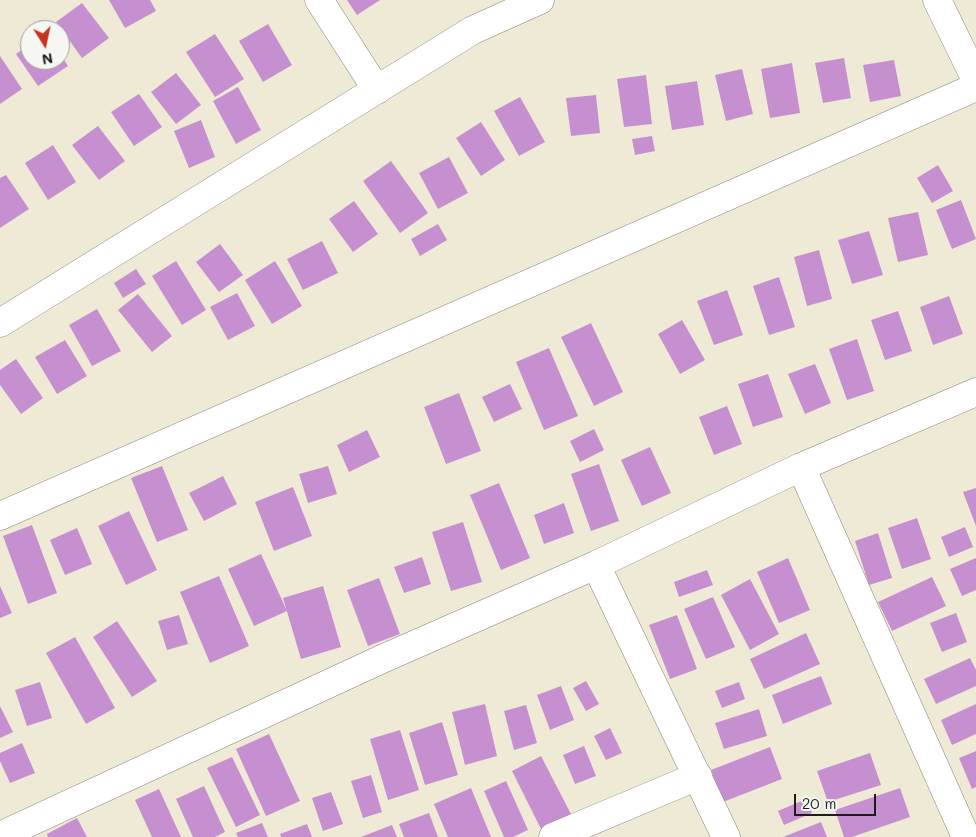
<!DOCTYPE html>
<style>
body{margin:0}
#map{position:relative;width:976px;height:837px;overflow:hidden;background:#efead5;font-family:Mali,sans-serif}
canvas{display:block}
.north{position:absolute;left:20px;top:20px;width:50px;height:50px;box-sizing:border-box;background:#f6f6f2;border:1px solid #9f9f9c;border-radius:50%;rotate:170deg;font-size:14px;font-weight:700;line-height:20px;text-align:center;color:#1c1c1c}
.north::after{content:'';display:block;margin:auto;width:18px;height:22px;background:#c8321e;clip-path:polygon(50% 0,100% 100%,50% 72%,0 100%)}
.scale{position:absolute;left:794px;top:794px;width:82px;height:22px;box-sizing:border-box;border:2px solid #1c1c1c;border-top:0;padding-left:6px;font-size:15px;line-height:18px;white-space:nowrap;color:#1c1c1c;-webkit-text-stroke:4px #f6f6f2;paint-order:stroke}
</style>
<div id="map">
<canvas width="976" height="837"></canvas>
<div class="north">N</div>
<div class="scale">20 m</div>
</div>
<script>
const c = document.querySelector('canvas').getContext('2d');
c.lineJoin = 'round';
function paint(path, color) { c.fillStyle = color; c.fill(path, 'evenodd'); }
const shape = rows => new Path2D(rows.map(r => 'M' + r).join(''));
function stroke(path, color, width, dash) { c.strokeStyle = color; c.lineWidth = width; c.lineCap = dash ? 'butt' : 'round'; c.setLineDash(dash || []); c.stroke(path); }
paint(shape([
 [109,0,150,0,156,11,125,28],
 [347,0,380,0,357,15],
 [82,3,109,38,82,58,56,22],
 [268,24,292,65,263,82,239,41],
 [215,34,244,79,215,97,186,52],
 [30,44,30,60,60,60,60,54,68,66,38,86,16,54],
 [0,56,22,89,0,104],
 [844,58,851,98,823,103,815,63],
 [894,60,901,96,870,102,863,65],
 [792,63,800,113,770,118,761,69],
 [742,69,753,114,726,121,715,75],
 [176,73,201,105,176,124,151,92],
 [646,75,652,124,624,127,617,79],
 [697,81,704,125,672,130,665,86],
 [238,87,261,130,236,144,213,101],
 [139,94,162,127,134,146,111,112],
 [596,95,600,133,571,136,566,98],
 [520,97,545,142,519,156,494,111],
 [201,120,215,157,189,168,174,131],
 [481,122,505,160,481,176,456,138],
 [98,126,125,161,99,180,72,145],
 [652,136,655,151,635,155,632,139],
 [53,145,76,182,48,200,25,163],
 [449,157,468,193,438,209,419,173],
 [391,161,428,213,400,233,363,181],
 [938,165,953,191,932,203,917,178],
 [6,175,29,209,0,228,0,178],
 [961,200,976,239,952,249,936,210],
 [354,201,378,234,353,252,329,219],
 [918,212,928,255,898,262,888,218],
 [438,224,447,240,420,256,411,239],
 [869,231,883,275,852,284,838,240],
 [322,241,338,273,303,290,287,259],
 [220,244,243,275,219,292,196,262],
 [819,250,832,299,807,306,794,257],
 [176,261,206,310,182,325,152,276],
 [275,261,302,306,272,324,245,280],
 [136,269,146,284,123,298,114,283],
 [779,277,795,327,769,335,753,286],
 [727,290,743,335,714,345,697,301],
 [237,293,255,326,228,340,210,307],
 [138,294,172,336,152,352,118,310],
 [949,296,963,334,933,345,920,307],
 [97,309,121,351,92,366,69,325],
 [898,311,912,351,885,360,871,320],
 [682,320,705,360,680,374,658,334],
 [591,323,623,392,594,406,561,337],
 [857,339,874,391,847,400,829,349],
 [65,340,87,376,57,394,35,357],
 [549,348,578,416,544,430,516,362],
 [16,359,43,398,21,414,0,385,0,370],
 [815,364,831,403,805,414,788,374],
 [768,374,783,417,753,427,738,384],
 [510,384,522,409,494,422,482,397],
 [459,393,481,451,446,464,424,407],
 [727,406,742,444,714,455,699,417],
 [594,429,604,450,580,462,570,441],
 [367,430,380,457,349,472,337,445],
 [650,447,671,493,642,506,621,460],
 [599,464,619,521,591,531,571,474],
 [162,466,188,530,157,542,131,478],
 [328,466,337,494,308,503,299,474],
 [223,476,237,504,204,521,189,493],
 [499,483,530,558,501,570,470,495],
 [293,487,312,536,274,551,255,502],
 [976,488,976,526,963,492],
 [564,503,574,533,544,544,534,515],
 [129,511,157,570,126,585,98,526],
 [917,518,931,559,902,569,888,528],
 [463,522,482,582,451,591,432,532],
 [32,525,57,593,28,604,3,536],
 [965,527,973,547,949,557,941,537],
 [77,528,92,564,65,575,50,540],
 [878,533,892,578,869,585,855,541],
 [261,554,287,611,254,626,228,569],
 [422,557,431,584,404,593,394,567],
 [788,558,810,610,779,623,757,572],
 [976,558,976,590,962,596,950,569],
 [707,570,713,585,679,597,674,582],
 [219,576,249,646,210,663,180,592],
 [932,577,946,606,892,631,878,602],
 [379,578,400,634,368,646,347,590],
 [750,579,779,634,750,650,721,595],
 [0,586,12,613,0,618],
 [323,586,341,647,301,659,283,598],
 [713,597,735,647,706,659,684,609],
 [956,613,967,642,942,652,930,623],
 [179,615,188,644,167,650,158,621],
 [677,615,697,669,670,679,649,625],
 [117,621,157,681,132,697,93,637],
 [806,633,820,664,764,689,750,659],
 [75,637,115,708,86,724,46,653],
 [970,658,976,670,976,686,936,704,924,679],
 [821,676,832,704,783,724,772,695],
 [586,681,599,704,586,711,573,688],
 [40,682,52,718,27,726,15,690],
 [739,682,745,699,722,708,715,691],
 [561,686,574,720,550,730,537,695],
 [485,704,497,756,465,765,452,712],
 [976,704,976,734,952,745,941,720],
 [526,705,537,743,514,750,504,711],
 [0,706,13,732,0,738],
 [759,709,767,736,724,749,715,723],
 [442,722,458,775,425,785,409,733],
 [610,728,622,753,606,760,594,736],
 [400,730,419,790,388,800,370,739],
 [269,734,300,801,266,816,236,749],
 [22,743,35,773,10,783,0,761,0,753],
 [584,746,596,776,575,784,563,755],
 [770,747,782,779,723,802,711,770],
 [976,751,976,787,972,789,959,758],
 [870,753,881,785,828,802,817,771],
 [541,756,572,816,542,831,512,771],
 [232,757,260,815,236,827,207,768],
 [371,775,382,812,363,818,351,781],
 [506,781,528,830,513,837,504,837,484,791],
 [204,786,225,832,215,837,193,837,176,799],
 [471,788,491,837,448,837,434,804],
 [900,788,910,817,852,837,844,837,835,810],
 [159,789,181,837,152,837,135,800],
 [331,792,343,824,323,831,312,798],
 [806,799,812,813,784,825,778,811],
 [429,813,438,837,404,837,399,824],
 [77,818,87,837,48,837,47,834],
 [821,822,827,837,783,837],
 [262,823,268,837,238,837,236,833],
 [307,824,312,837,281,837,280,834],
 [392,825,397,837,361,837]
]), '#c690d0');
const street = shape([
 [319,0,377,90],
 [937,0,976,80],
 [0,323,473,30,540,0],
 [801,467,966,837],
 [0,516,976,87],
 [596,565,726,837],
 [0,836,382,659,596,565,801,467,976,392],
 [553,837,698,776]
]);
stroke(street, '#868378', 29);
stroke(street, '#fff', 28);
</script>
